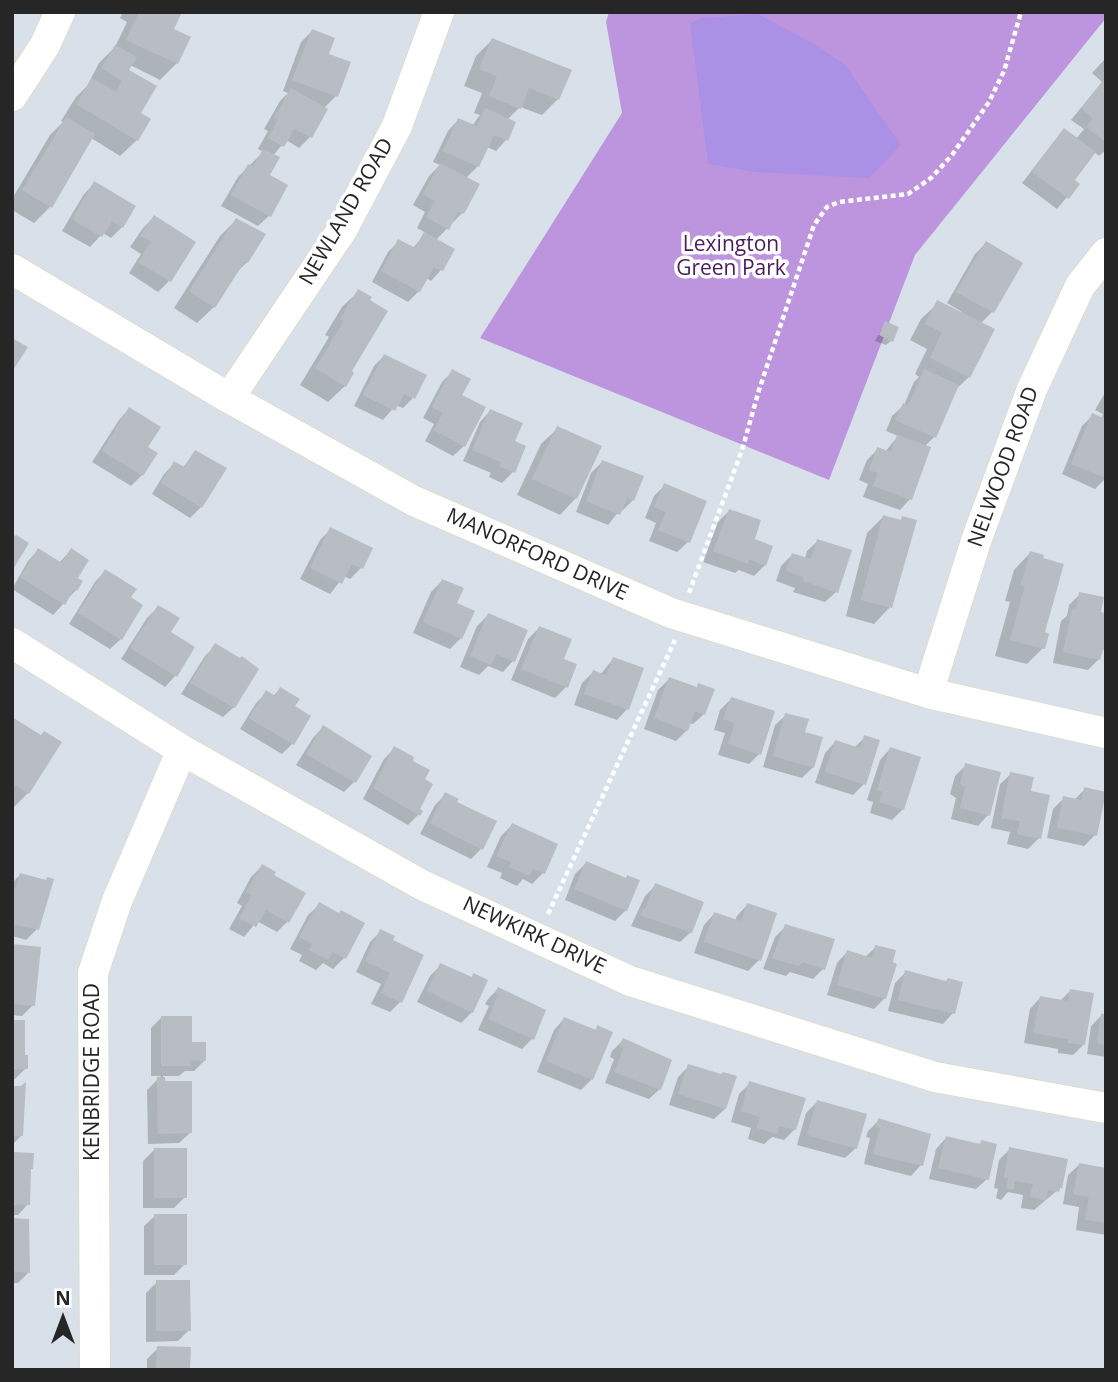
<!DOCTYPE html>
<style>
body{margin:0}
#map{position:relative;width:1118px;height:1382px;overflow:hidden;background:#d8e1e9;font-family:"Open Sans",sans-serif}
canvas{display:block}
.frame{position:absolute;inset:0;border:14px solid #262626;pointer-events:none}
.north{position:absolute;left:28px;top:1284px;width:70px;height:70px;-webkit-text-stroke:5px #fff;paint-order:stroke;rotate:0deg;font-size:19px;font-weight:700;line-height:28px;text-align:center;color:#262626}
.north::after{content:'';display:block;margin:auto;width:24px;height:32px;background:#262626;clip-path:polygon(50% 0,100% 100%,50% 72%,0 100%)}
</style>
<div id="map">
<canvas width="1118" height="1382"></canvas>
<div class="frame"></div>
<div class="north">N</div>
</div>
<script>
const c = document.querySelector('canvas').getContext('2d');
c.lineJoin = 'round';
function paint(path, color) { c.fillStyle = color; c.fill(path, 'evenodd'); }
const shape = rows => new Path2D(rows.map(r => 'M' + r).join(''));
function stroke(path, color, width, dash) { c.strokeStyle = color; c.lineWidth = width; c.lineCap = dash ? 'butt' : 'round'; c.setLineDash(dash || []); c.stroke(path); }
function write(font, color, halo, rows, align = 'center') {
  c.font = font + ' "Open Sans",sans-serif'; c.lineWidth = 7; c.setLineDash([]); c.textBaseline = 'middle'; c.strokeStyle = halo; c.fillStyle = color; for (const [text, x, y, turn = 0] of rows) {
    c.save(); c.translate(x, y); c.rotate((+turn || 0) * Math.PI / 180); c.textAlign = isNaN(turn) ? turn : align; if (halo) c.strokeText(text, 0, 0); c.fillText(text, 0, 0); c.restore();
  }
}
paint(shape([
 [609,12,1106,12,1106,18,915,255,829,480,480,338,622,113,606,22]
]), '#bd95df');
paint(shape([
 [758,14,818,46,846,66,901,145,869,178,755,172,708,164,690,23,702,18]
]), '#ab91e6');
paint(shape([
 [123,12,180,12,172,30,177,63,160,80,130,65,127,70,139,113,137,140,120,156,91,138,50,207,34,223,12,210,12,199,50,135,63,122,61,121,76,97,87,86,99,63,115,47,127,22,120,18],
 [312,31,327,55,336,96,324,108,310,137,299,148,286,140,273,156,268,176,269,216,258,226,221,206,238,177,263,152,258,149,268,131,264,129,280,101,288,93,283,91,301,42],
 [492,40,558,99,542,115,520,107,507,120,506,140,496,151,487,147,478,166,465,179,477,185,462,213,436,240,441,270,431,281,426,278,419,291,408,302,372,282,388,252,399,241,412,249,426,233,417,228,425,212,413,205,429,176,440,165,433,162,448,131,458,120,472,126,480,115,474,113,482,93,464,86,476,56],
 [1106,58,1106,150,1099,156,1094,152,1072,180,1078,184,1057,209,1022,183,1064,130,1076,139,1084,129,1071,120,1102,82,1092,73],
 [95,183,122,227,111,238,103,233,90,247,62,231,84,194],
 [154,217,194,242,169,281,158,292,129,273,141,254,130,247,143,228],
 [236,220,247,262,235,274,214,307,197,323,174,308,220,236],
 [986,243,992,312,980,324,969,377,954,391,934,437,925,446,910,499,900,510,863,497,868,484,859,480,867,460,878,449,885,452,898,436,886,431,892,416,904,405,914,382,919,377,915,374,927,349,910,340,921,319,938,303,961,314,962,312,947,303,975,254],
 [359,291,345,386,328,402,300,385,329,337,325,335,342,307],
 [885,323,891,341,886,345,875,341],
 [384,356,413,398,403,408,396,405,383,420,354,406,374,366],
 [453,371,460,395,464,446,453,456,425,441,434,424,423,418,442,382],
 [1106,391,1106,478,1095,489,1062,474,1082,426,1093,415,1101,419,1103,414,1095,410],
 [129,409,146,448,155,453,142,475,131,486,92,462,119,420],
 [490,411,513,442,513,472,502,483,489,477,491,473,463,461,480,422],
 [558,428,576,498,560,515,517,495,541,444],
 [196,452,201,507,190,518,152,494,164,474,175,463,182,468],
 [602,462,633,500,622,511,620,510,608,525,576,512,591,473],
 [665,485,688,542,677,552,649,541,656,523,645,518,654,496],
 [729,511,752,540,765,565,754,576,739,570,735,573,703,562,718,522],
 [883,517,900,521,903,518,890,607,874,624,846,616,867,533],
 [331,529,361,568,350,579,344,576,330,594,300,579,320,540],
 [818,541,836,592,825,602,793,592,795,588,776,581,781,566,792,555,805,559,807,551],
 [38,550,59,563,71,550,76,590,53,615,12,589,28,561],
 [1030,553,1043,634,1043,648,1027,664,995,656,1010,602,1005,601,1014,570],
 [105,571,129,598,121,639,110,649,69,624,95,582],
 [442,581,455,604,461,638,450,649,413,633,431,592],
 [1080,594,1099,614,1106,615,1106,649,1100,651,1099,659,1088,670,1053,663,1061,621,1067,616,1069,605],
 [158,607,169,633,175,676,165,687,121,659,147,618],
 [488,615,513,661,503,672,488,666,479,675,460,667,477,626],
 [539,628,562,660,566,687,555,698,511,680,528,639],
 [216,645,234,707,223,717,181,694,205,656],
 [613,659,627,709,617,720,574,705,582,683,593,672,600,675],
 [669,679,696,688,699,685,704,714,693,724,689,723,687,730,676,741,644,729,658,690],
 [280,689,293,707,292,744,282,754,240,729,256,703,266,693,273,696],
 [731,699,759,754,749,764,718,755,725,733,714,730,720,710],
 [786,715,803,733,813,767,802,778,763,767,775,725],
 [12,720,28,793,12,809],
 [323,727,354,782,344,792,296,765,313,738],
 [865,737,864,784,853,795,815,783,825,753,835,742,854,748],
 [394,749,410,762,422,780,418,815,408,825,363,799,384,759],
 [890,749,903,809,892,820,870,813,873,802,867,800,880,760],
 [966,765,988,815,978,826,951,819,956,798,950,794,955,776],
 [1011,774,1029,792,1039,838,1028,849,1007,844,1010,832,991,828,1000,784],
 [1085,789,1095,835,1084,846,1047,838,1053,809,1064,798,1074,800],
 [446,794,455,803,481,849,471,859,420,834,435,805],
 [512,825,543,873,532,884,523,879,517,886,500,878,502,873,487,867,501,836],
 [586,863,626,910,615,921,565,900,575,874],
 [262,866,272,876,288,921,277,932,257,921,244,937,229,929,242,906,237,903,251,877],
 [20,875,37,929,26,940,12,936,12,883],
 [656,885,691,932,680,942,631,926,645,896],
 [319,905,363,923,344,958,333,969,323,963,316,970,299,961,302,955,290,949,308,915],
 [747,905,759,960,748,971,694,953,704,925,714,914,735,921,737,916],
 [786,926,823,969,813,979,790,972,786,976,763,969,775,937],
 [381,931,391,941,400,1002,390,1012,371,1004,381,984,356,972,370,942],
 [12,946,33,1005,22,1016,12,1015],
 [876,947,885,998,874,1009,827,995,837,963,847,952,865,957],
 [441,965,471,978,472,1012,461,1023,417,1002,430,976],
 [906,972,953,1013,943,1024,888,1011,895,983],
 [498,989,532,1039,522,1049,478,1030,489,1006,485,1004,488,999],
 [1070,991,1083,1045,1073,1055,1058,1053,1058,1049,1024,1043,1030,1009,1040,998,1060,1001],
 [1102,1015,1106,1016,1106,1057,1087,1054,1091,1026],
 [162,1017,205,1060,194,1071,185,1071,179,1076,163,1076,163,1083,190,1133,179,1143,148,1144,147,1090,161,1076,151,1076,151,1028],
 [564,1019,594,1031,598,1027,592,1079,581,1090,537,1072,554,1030],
 [12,1022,26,1068,15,1079,12,1079],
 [623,1040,660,1089,649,1099,605,1083,614,1059,610,1057,612,1051],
 [689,1066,725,1109,714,1119,669,1105,678,1077],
 [750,1083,795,1129,784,1140,772,1137,764,1144,748,1139,751,1128,731,1122,739,1094],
 [12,1087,21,1136,12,1145],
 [817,1102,856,1148,845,1158,797,1145,806,1113],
 [879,1120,921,1165,911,1176,864,1164,870,1138,866,1137,868,1131],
 [946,1138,978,1145,982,1142,987,1179,976,1189,929,1179,936,1149],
 [1010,1149,1066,1160,1060,1188,1034,1210,1021,1208,1023,1195,1008,1192,1001,1200,996,1198,998,1189,994,1188,999,1160],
 [154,1150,185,1197,174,1208,143,1208,143,1161],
 [12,1154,29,1171,28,1204,18,1215,12,1215],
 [1079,1165,1106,1169,1106,1235,1076,1230,1079,1207,1063,1204,1068,1175],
 [155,1216,185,1264,174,1275,144,1275,144,1226],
 [12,1220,28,1273,18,1283,12,1283],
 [157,1282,189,1330,178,1341,146,1342,146,1293],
 [158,1348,189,1370,147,1370,147,1359]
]), '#0003');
paint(shape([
 [139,12,182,12,174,29,191,37,178,64,126,40],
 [312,29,335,38,329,54,351,62,338,97,292,80],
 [492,38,572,70,559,100,529,88,521,109,489,96,497,76,479,69],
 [115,45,137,57,129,70,157,86,141,113,151,119,138,141,76,104,92,78,116,92,122,81,101,68],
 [1106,77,1106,142,1086,127,1093,118,1081,108],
 [291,88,328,109,312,138,294,129,284,147,268,138,278,120,274,118],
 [485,108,516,122,508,141,494,135,479,167,443,151,458,118,477,126],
 [66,117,95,134,52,208,22,190],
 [1064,128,1096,152,1075,180,1080,184,1069,199,1031,171],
 [263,149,280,157,270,175,288,185,271,217,231,195,248,164,253,167],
 [440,163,480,184,464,214,458,211,449,230,426,217,435,201,423,194],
 [94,181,136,206,123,228,112,221,102,237,72,219],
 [154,215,196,242,171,282,138,262,151,242,140,236],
 [236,218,266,234,248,263,245,261,215,308,189,291],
 [424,232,455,249,443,271,434,267,420,292,381,271,398,239,415,248],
 [986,241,1023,263,994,313,956,292],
 [358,289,372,297,370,300,388,311,352,371,354,373,346,387,315,368,344,321,340,319],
 [937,300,995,329,970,378,930,358,942,332,925,324],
 [885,321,899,327,893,342,879,335],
 [12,338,28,347,12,372],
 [384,354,427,375,415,399,404,394,395,411,363,395],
 [452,369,471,379,462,395,486,407,465,447,434,430,443,413,432,407],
 [924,369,959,385,936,438,895,420,903,403,908,406],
 [129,407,161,427,148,447,158,453,143,476,102,451],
 [490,409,523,423,515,441,526,446,515,473,499,466,501,462,472,450],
 [1092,413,1106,419,1106,478,1071,464],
 [557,426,602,446,577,499,532,479],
 [897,435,931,447,912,500,873,486,878,473,869,470,877,447,891,452],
 [195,450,227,468,202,508,161,483,174,461,184,467],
 [602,460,644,476,634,501,627,498,620,515,586,501],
 [664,483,707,501,690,543,658,530,666,512,654,507],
 [729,509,761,520,755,539,773,546,766,566,749,559,748,564,713,551],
 [883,515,901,520,902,516,917,520,892,608,861,600],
 [330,527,373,548,363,569,352,564,342,584,310,568],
 [16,535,29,543,12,571,12,538],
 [817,539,852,550,838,593,803,581,804,577,786,571,792,553,811,559],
 [38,548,62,563,71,548,89,560,78,578,83,581,77,591,74,589,65,605,20,577],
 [1030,551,1044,555,1043,558,1064,564,1045,632,1049,634,1045,649,1010,640,1025,586,1021,585],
 [105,569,137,589,131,597,143,605,122,640,78,613],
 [442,579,464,588,457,603,475,611,462,639,423,622],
 [1079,592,1104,597,1101,612,1106,613,1106,640,1100,660,1063,652,1072,609,1076,608],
 [158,605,180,618,171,632,195,647,177,677,130,648],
 [488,613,528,630,515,662,496,654,491,665,470,656],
 [539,626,572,639,564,659,577,664,568,688,521,669],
 [215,643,240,658,242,656,259,669,235,708,190,683],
 [613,657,644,668,629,710,584,694,593,670,606,675],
 [669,677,697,687,698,683,715,689,705,715,695,711,688,731,654,718],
 [280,687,300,699,295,706,311,716,294,745,249,718,266,690,275,696],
 [731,697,775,711,761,755,728,744,735,723,723,719],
 [785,713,809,719,805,732,823,737,814,768,773,756],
 [12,717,41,735,44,731,62,742,29,794,12,783],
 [323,725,372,756,356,783,306,754],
 [864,735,880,740,866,785,825,772,835,740,860,748],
 [394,746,414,757,413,761,430,770,425,779,433,784,420,809,423,811,420,816,373,788],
 [890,747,921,757,904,810,879,802,883,792,877,790],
 [965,763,1001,772,990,816,960,808,965,787,960,783],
 [1010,772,1034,777,1031,791,1050,795,1041,839,1017,834,1020,821,1001,818],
 [1084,787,1106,792,1097,836,1057,828,1063,796,1082,800],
 [445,792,459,799,457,802,497,821,483,850,430,823],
 [512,823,558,844,545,874,533,869,529,876,509,867,511,862,496,856],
 [586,861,626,878,627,875,640,880,627,911,574,889],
 [262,864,276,872,274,875,306,893,289,923,266,910,256,927,239,918,252,895,246,892],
 [20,873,46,880,47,877,54,879,39,930,12,924,12,887,16,888],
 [655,883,704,902,692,933,640,915,643,908,645,909],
 [319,902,339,913,341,910,365,923,346,959,333,952,328,960,309,950,312,944,299,937],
 [747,903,777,913,761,961,704,942,714,912,741,921],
 [785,924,835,939,825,970,803,962,798,966,772,958],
 [380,929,395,936,393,940,424,955,402,1003,381,993,390,973,365,961],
 [12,944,41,947,35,1006,12,1004],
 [875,945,896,950,893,962,897,964,886,999,837,985,847,950,872,958],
 [440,963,472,977,473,973,488,980,473,1013,427,991],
 [905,970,946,981,948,978,963,982,955,1014,898,1000],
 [498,987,546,1010,534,1040,488,1019,498,995,495,993],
 [1070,989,1094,993,1085,1045,1068,1043,1068,1039,1033,1033,1040,996,1068,1001],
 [1101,1014,1106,1014,1106,1045,1097,1043],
 [161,1016,192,1016,192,1042,206,1042,206,1061,191,1061,191,1066,161,1066],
 [564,1017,596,1030,597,1025,613,1032,593,1080,546,1061],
 [12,1020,25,1020,25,1055,28,1055,28,1069,12,1069],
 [623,1038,672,1060,661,1090,614,1072,624,1048,619,1046],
 [688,1064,721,1074,723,1072,737,1076,726,1109,678,1094],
 [157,1077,165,1077,165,1081,192,1081,192,1133,158,1134],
 [749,1081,806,1098,796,1130,779,1126,777,1134,757,1128,760,1117,741,1111],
 [26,1082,23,1136,12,1136,12,1086,21,1086],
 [817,1100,867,1114,857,1149,807,1135],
 [878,1118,931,1134,923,1166,873,1154,880,1128,876,1127],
 [946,1136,980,1144,981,1140,997,1144,989,1180,938,1168],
 [1009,1147,1068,1159,1062,1189,1060,1188,1059,1192,1048,1190,1046,1200,1030,1197,1033,1184,1015,1181,1013,1190,1006,1188,1008,1178,1004,1178],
 [154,1148,187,1148,187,1198,154,1198],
 [12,1152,34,1153,33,1169,31,1169,30,1205,12,1205],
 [1079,1163,1106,1168,1106,1223,1085,1220,1089,1197,1073,1194],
 [154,1214,187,1214,187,1265,154,1265],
 [12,1218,29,1219,30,1273,12,1271],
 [156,1280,190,1280,191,1331,156,1331],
 [157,1346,191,1347,190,1370,156,1370]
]), '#b8bdc4');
const street = shape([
 [12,96,45,45,60,12],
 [12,269,229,398,414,501,671,613,928,693,1106,733],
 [229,398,342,230,397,126,439,12],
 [12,643,182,750,422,885,630,981,935,1077,1106,1108],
 [928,693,976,541,1032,389,1080,286,1106,253],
 [95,1370,93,973,117,901,182,750]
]);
stroke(street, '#e0dacd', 32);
stroke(shape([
 [689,593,742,450,759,390,814,225,827,207,839,202,908,194,931,178,952,155,989,102,1004,71,1021,12],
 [548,914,675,640]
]), '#fff', 4.5, [5, 3.5]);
stroke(street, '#fff', 30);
write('21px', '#262626', '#fff', [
 ["NEWLAND ROAD",347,212,-60],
 ["NELWOOD ROAD",1004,467,-70],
 ["MANORFORD DRIVE",537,555,24],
 ["NEWKIRK DRIVE",534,936,25],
 ["KENBRIDGE ROAD",93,1072,-90]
]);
write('21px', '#491b5f', '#fff', [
 ["Lexington",731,245],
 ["Green Park",731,269]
]);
</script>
